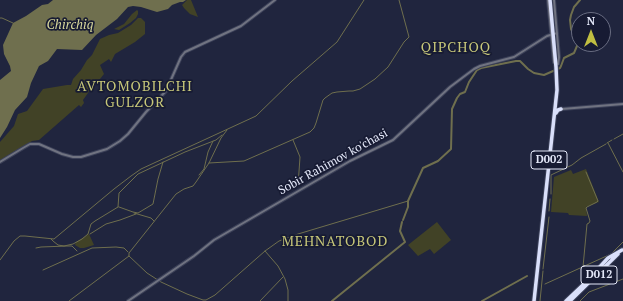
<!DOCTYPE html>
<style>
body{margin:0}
#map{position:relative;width:623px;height:301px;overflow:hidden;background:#20253e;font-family:"PT Serif",serif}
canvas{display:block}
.north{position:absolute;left:571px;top:12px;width:40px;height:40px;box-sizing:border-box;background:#171b33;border:1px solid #696d82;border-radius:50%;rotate:0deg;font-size:11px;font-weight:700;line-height:16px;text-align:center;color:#e4e8f9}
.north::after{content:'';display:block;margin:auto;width:14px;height:18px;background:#c0be41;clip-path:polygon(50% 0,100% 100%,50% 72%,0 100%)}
</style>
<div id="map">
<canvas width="623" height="301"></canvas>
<div class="north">N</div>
</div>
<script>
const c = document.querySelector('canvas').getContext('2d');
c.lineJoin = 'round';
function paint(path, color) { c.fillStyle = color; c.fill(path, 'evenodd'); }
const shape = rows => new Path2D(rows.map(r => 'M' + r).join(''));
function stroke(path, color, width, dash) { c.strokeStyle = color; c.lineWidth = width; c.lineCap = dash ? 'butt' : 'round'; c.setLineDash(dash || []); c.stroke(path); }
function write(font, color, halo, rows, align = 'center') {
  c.font = font + ' "PT Serif",serif'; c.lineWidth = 3.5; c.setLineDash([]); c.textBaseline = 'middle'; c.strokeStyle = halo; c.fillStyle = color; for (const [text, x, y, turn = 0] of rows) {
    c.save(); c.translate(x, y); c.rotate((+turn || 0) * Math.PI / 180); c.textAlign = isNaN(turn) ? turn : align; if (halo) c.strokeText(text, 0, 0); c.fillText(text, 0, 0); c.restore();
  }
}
paint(shape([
 [187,0,191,0,198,17,190,14,184,8,182,5],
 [137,10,138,11,138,14,136,18,130,23,119,30,114,29,124,24,132,14],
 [138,18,141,18,145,22,145,34,135,42,115,54,111,62,109,59,100,65,104,74,100,79,94,82,88,93,83,100,84,103,81,107,79,105,39,140,32,141,0,161,0,142,14,126,18,114,27,111,43,89,67,85,71,85,73,79,81,70,87,60,92,55,100,39,109,35,118,33,131,25],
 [586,169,599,202,586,207,587,216,569,215,568,213,551,212,554,177,571,170,573,174],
 [437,222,451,240,434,254,430,249,418,256,408,245],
 [89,234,94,245,84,248,80,248,75,245,76,242]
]), '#414226');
paint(shape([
 [53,0,186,0,183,2,180,2,172,5,168,9,157,12,141,7,133,6,128,7,117,19,96,35,82,50,57,49,48,61,39,66,31,83,27,97,15,110,7,127,0,138,0,80,11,71,10,66,4,54,3,45,13,23,26,16,42,5,48,4]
]), '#6f6f4e');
stroke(shape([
 [0,18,2,18,13,23],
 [614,139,623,134],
 [293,140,300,157,298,186],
 [607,143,612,140],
 [608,143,623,172],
 [209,163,244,161,310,132,314,128,316,123,323,100,325,98,332,93,337,92,349,91,353,91,360,89,375,79,388,67,404,42,409,37,399,0],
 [199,175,204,169,208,152,213,141],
 [551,194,551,175,572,165,581,158,606,144],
 [118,207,119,193,138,174,185,152,216,140,222,135],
 [119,207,133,212,138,213,153,204,158,179,163,162],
 [549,211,550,199],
 [134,213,151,218,154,221],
 [90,234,106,224,120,220,136,214],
 [51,239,53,241,58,245,64,246,73,244,82,239,88,234,91,224,95,221,118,207],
 [36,248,41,247,67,246,72,246,77,251],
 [265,251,278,266,285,279,288,290,288,301],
 [129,256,147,273,161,282,187,294,203,300,206,300,215,295,265,251,279,241,298,234,408,201],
 [0,260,14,241,20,236,25,236,54,239,114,189,131,176,141,169,256,116,292,81,337,42,364,0],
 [583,267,587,224,589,223,590,221,586,208,587,207,597,202,598,201,586,172],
 [543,269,549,217],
 [43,270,92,248,116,247,124,248,128,252],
 [545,284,611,254,623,242],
 [69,301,129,256,129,253,176,194,184,189,193,186,196,182,209,163,221,138,227,130],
 [260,301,283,277],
 [540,301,543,271],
 [580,301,589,292,623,279]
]), '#6f6f4e', 1);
stroke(shape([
 [403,220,408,207,408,201,423,168,438,161,451,149,452,109,457,98,460,94,465,92,469,82,477,70,481,68,516,61,520,61,528,69,534,73,544,75,560,68,561,66,564,58,574,53,577,46,578,42,571,29,570,20,571,15,574,7,580,0],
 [332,301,405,242,400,231,402,222],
 [482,301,527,276]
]), '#6f6f4e', 2);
const minor = shape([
 [548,0,554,62,555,64],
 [554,0,559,57,558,64],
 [562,109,623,104],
 [0,162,23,148,30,144,39,144,62,154,73,157,81,157,107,149,120,141,128,134,146,112,166,91,181,57,185,52,241,26,275,0],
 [128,301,194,256,214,240,350,161,393,140,450,87,474,69,480,66,514,57,547,36,557,33]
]);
const highway = shape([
 [556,113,558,110,561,109],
 [534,301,557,90,556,67,550,0],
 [566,301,585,283,608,258,622,250],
 [570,301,618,254]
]);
stroke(minor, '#3b4058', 4);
stroke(highway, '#3b4058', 5.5);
stroke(minor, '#707381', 2);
stroke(highway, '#d9dffa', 3.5);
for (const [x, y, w] of [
 [549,160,36],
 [599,275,36]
]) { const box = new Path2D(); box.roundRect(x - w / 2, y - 9, w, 18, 3); c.fillStyle = '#171b33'; c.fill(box); stroke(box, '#e4e8f9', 1); }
write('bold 11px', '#e4e8f9', null, [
 ["D002",549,160],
 ["D012",599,275]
]);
write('12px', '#e4e8f9', '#171b33', [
 ["Sobir Rahimov ko'chasi",333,162,-29]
]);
write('italic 13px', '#d8d89c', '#171b33', [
 ["Chirchiq",70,25]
]);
c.letterSpacing = '1px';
write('14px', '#c7c779', '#171b33', [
 ["QIPCHOQ",456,48],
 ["AVTOMOBILCHI",135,87],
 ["GULZOR",135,103],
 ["MEHNATOBOD",335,242]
]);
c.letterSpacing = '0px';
</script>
